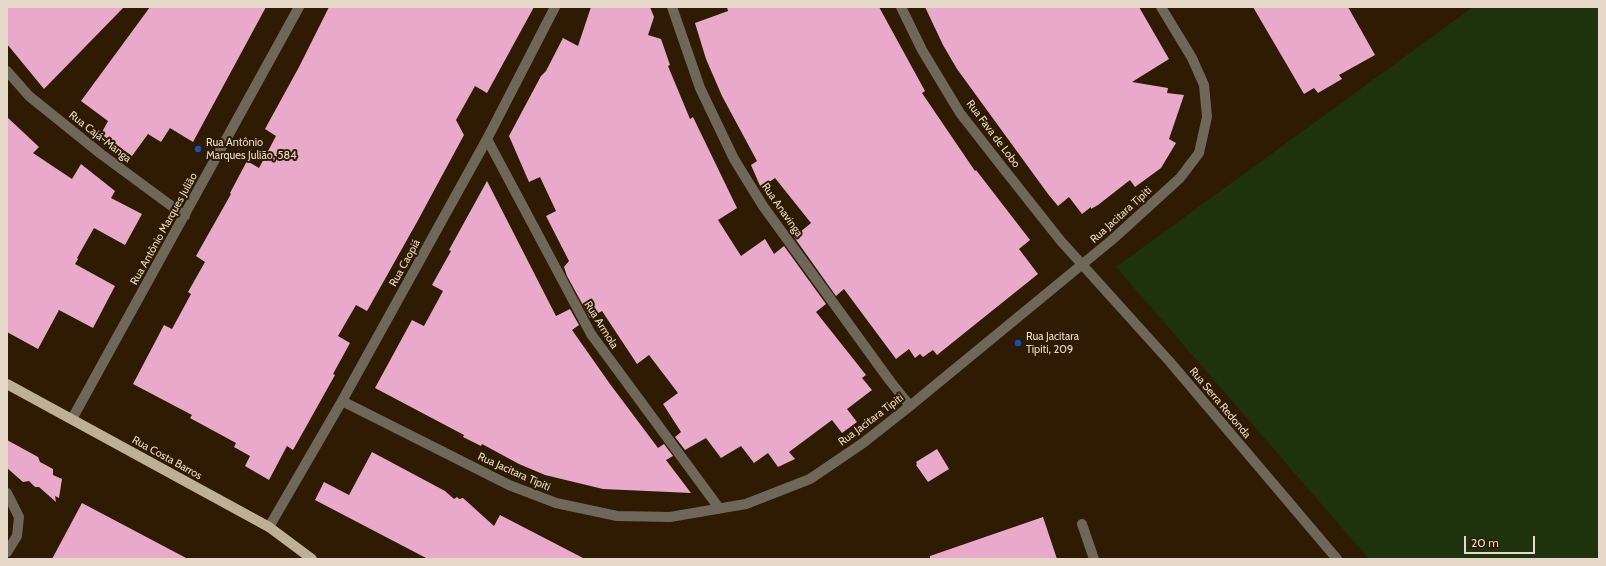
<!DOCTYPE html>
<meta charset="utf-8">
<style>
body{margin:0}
#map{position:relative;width:1606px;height:566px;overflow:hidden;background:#2f1b03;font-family:Cabin,sans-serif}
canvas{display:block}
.frame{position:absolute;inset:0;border:8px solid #e6d9ca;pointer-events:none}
.scale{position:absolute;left:1464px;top:536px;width:71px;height:18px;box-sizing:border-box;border:2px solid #e6d9ca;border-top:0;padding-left:5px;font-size:12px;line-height:14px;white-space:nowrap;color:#e6d9ca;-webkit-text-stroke:3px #2f1b03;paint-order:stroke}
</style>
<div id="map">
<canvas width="1606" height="566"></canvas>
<div class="frame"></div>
<div class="scale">20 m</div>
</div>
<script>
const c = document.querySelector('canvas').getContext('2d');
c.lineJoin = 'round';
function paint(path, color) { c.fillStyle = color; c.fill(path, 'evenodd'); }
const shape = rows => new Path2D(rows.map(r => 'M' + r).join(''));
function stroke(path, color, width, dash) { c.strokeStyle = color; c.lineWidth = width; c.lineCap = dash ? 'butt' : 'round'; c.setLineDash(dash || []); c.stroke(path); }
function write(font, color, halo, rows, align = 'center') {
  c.font = font + ' Cabin,sans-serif'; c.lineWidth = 4; c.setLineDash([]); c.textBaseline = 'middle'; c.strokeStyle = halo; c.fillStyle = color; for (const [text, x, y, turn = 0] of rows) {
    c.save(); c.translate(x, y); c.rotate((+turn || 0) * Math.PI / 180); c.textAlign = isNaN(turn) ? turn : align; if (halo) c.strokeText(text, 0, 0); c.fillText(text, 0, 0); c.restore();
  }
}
paint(shape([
 [1473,7,1599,7,1599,559,1369,559,1116,267]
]), '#1e320d');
paint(shape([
 [7,7,124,7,44,89,7,44],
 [150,7,266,7,193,142,170,128,161,142,148,134,132,156,101,134,108,121,81,101],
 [329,7,534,7,487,93,475,86,456,120,464,135,417,222,367,311,356,305,338,336,350,343,333,374,335,375,293,450,287,446,269,480,245,466,250,456,234,447,236,443,190,418,192,415,133,384,164,325,172,329,191,294,188,292,205,262,196,256,231,194,230,193,247,161,259,168,276,136,265,129,299,67],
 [591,7,650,7,654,17,648,35,661,39,670,65,668,66,690,119,693,117,737,208,718,220,741,256,765,239,774,254,784,246,826,304,816,312,866,375,862,378,872,390,847,409,857,422,842,433,832,420,789,452,795,459,778,467,768,453,754,463,741,446,721,458,706,438,685,450,675,437,681,432,663,404,678,393,649,355,637,364,602,311,590,318,567,276,564,267,569,261,546,216,556,211,540,177,529,182,509,136,541,76,546,71,563,38,578,46],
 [727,7,879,7,925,91,922,93,975,171,976,170,1030,240,1019,249,1038,274,937,355,933,350,923,357,920,354,915,358,909,349,896,359,844,289,836,296,794,237,811,223,775,178,761,188,751,165,757,161,722,96,706,59,695,23,728,11],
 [925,7,1139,7,1169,59,1132,82,1168,88,1167,93,1184,95,1169,139,1176,143,1161,168,1135,187,1130,180,1098,205,1091,209,1091,207,1082,214,1069,197,1058,206,1048,194,957,69,943,45],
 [1253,7,1348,7,1375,55,1339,75,1342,79,1318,93,1314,88,1304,94],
 [7,117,39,147,33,153,72,179,81,164,115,191,111,198,142,214,125,245,94,228,77,258,78,259,75,264,115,286,93,328,59,310,38,349,7,332],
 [487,181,556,316,570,309,579,325,572,330,610,384,658,448,664,444,673,456,666,460,691,493,603,489,545,475,519,464,482,444,481,446,463,437,464,435,375,388,412,320,424,326,443,291,432,285,451,251,449,250],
 [7,440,38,457,40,462,53,469,53,475,62,479,59,498,55,496,56,502,39,487,35,487,29,481,23,482,7,468],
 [937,449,949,469,928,482,916,465,917,464,916,462],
 [372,452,445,491,454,499,457,497,459,499,463,498,494,526,500,515,585,559,428,559,315,500,324,482,349,495],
 [82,503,188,559,52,559],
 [1043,517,1057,559,930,559,930,556]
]), '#e9a9cb');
stroke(shape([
 [672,7,700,88,734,159,763,206,890,381,910,406],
 [901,7,922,50,960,113,1003,168,1060,240,1170,362,1337,559],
 [7,71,29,96,101,154,185,216],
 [487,139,591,334,719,508],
 [342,401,509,485,556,503,617,516,670,517,746,504,810,479,863,443,910,406,1113,239,1180,178,1199,153,1207,117,1204,85,1192,58,1161,7],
 [72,419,299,7],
 [7,493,19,517,17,536,7,552],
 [1082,524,1094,559],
 [269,527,342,401,487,139,555,7]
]), '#6f685a', 10);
stroke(shape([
 [7,384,269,527,312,559]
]), '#beb094', 10);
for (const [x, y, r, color] of [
 [198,149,4,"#1a4fb4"],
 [1018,343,4,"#1a4fb4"]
]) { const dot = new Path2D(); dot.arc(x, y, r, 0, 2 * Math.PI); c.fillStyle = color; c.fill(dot); stroke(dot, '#2f1b03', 1.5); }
write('11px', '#e6d9ca', '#2f1b03', [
 ["Rua Fava de Lobo",993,134,53],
 ["Rua Cajá-Manga",100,137,38],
 ["Rua Anavinga",782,210,55],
 ["Rua Jacitara Tipiti",1121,215,-42],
 ["Rua Antônio Marques Julião",164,229,-61],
 ["Rua Caopiá",405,263,-61],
 ["Rua Armola",601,325,58],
 ["Rua Serra Redonda",1220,403,50],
 ["Rua Jacitara Tipiti",871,420,-37],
 ["Rua Costa Barros",167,458,29],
 ["Rua Jacitara Tipiti",514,472,24]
]);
write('11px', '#e6d9ca', '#2f1b03', [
 ["Rua Antônio",206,143],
 ["Marques Julião, 584",206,156],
 ["Rua Jacitara",1026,337],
 ["Tipiti, 209",1026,350]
], 'left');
</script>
